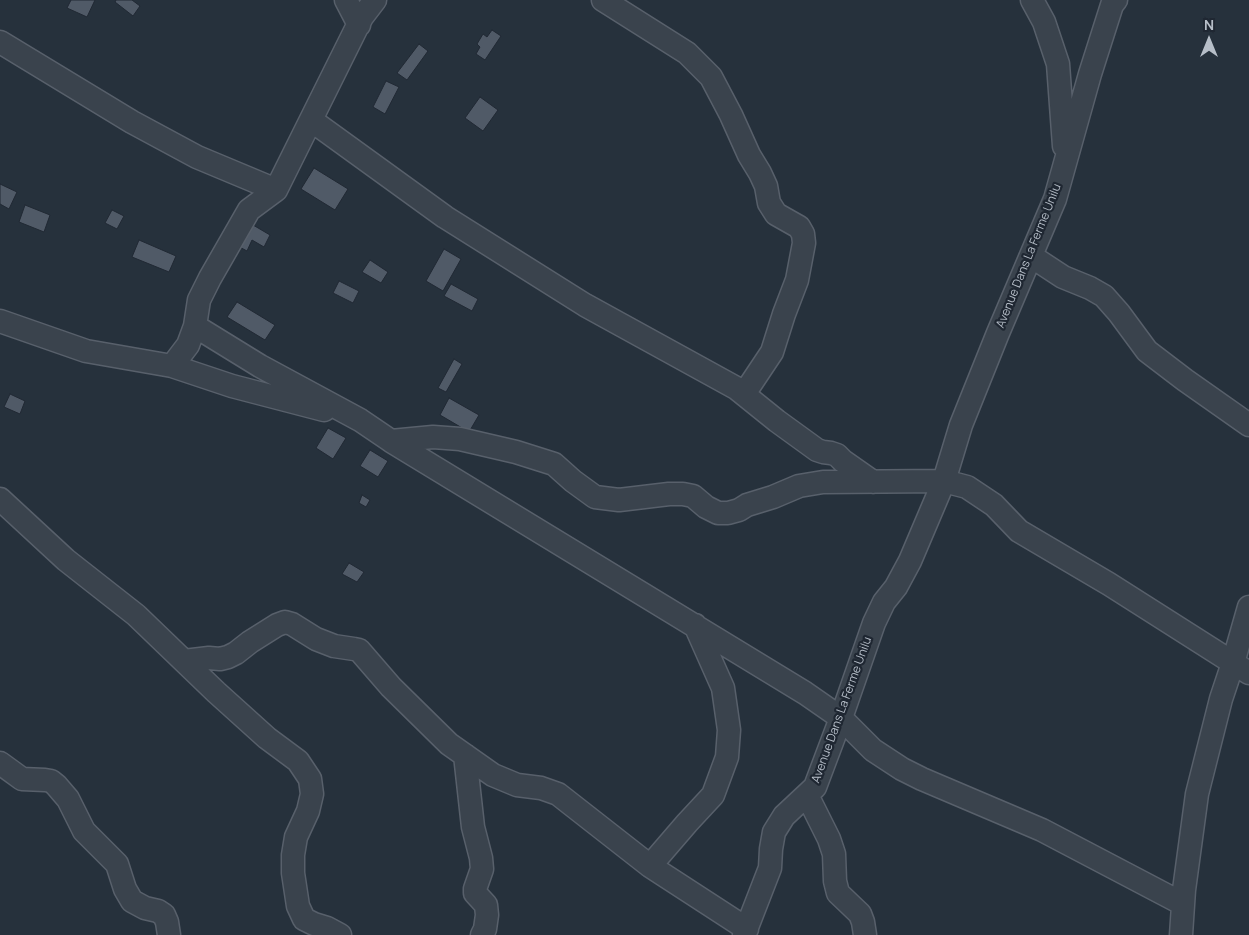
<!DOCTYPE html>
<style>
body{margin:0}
#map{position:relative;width:1249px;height:935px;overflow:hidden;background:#26313c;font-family:Manrope,sans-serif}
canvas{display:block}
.north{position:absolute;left:1184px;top:15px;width:50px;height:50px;-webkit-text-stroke:4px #1f2732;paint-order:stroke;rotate:0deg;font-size:14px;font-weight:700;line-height:20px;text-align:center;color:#b6bec8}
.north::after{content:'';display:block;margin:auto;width:18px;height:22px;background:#b6bec8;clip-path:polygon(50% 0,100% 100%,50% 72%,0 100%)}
</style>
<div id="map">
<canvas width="1249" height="935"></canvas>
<div class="north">N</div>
</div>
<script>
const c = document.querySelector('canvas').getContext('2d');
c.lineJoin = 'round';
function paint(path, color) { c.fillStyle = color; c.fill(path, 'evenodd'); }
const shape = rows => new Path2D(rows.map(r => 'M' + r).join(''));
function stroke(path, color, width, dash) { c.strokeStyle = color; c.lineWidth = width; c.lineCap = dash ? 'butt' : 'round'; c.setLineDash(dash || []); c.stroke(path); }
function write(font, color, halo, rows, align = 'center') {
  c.font = font + ' Manrope,sans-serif'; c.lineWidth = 4.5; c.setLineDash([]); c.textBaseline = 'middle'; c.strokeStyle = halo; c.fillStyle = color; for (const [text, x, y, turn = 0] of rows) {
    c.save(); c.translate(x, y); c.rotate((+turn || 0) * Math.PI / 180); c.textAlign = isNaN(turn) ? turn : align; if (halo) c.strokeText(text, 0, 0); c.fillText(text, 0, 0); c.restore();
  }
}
const building = shape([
 [71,0,95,0,87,17,67,8,71,0],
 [116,0,132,0,140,6,133,16,115,2,116,0],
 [492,30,501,36,485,60,476,54,480,47,477,44,483,34,487,37,492,30],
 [419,44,428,51,407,80,397,73,419,44],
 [386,81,399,87,385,114,373,107,386,81],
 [480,97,498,110,483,131,465,118,480,97],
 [314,168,348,189,335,210,301,189,314,168],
 [0,184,17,192,9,209,0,204,0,184],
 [25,205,50,215,44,232,19,222,25,205],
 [112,210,124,216,117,229,105,223,112,210],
 [248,222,270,235,264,247,252,240,247,251,234,244,248,222],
 [139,240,176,256,169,272,132,257,139,240],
 [444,249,461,259,443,291,426,281,444,249],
 [370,260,388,272,381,283,362,272,370,260],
 [339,281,359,291,353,303,333,293,339,281],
 [451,284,478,299,472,311,444,296,451,284],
 [237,302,275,325,265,340,227,317,237,302],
 [454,359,462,364,446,392,438,388,454,359],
 [10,394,25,401,20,414,4,407,10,394],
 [449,398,479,415,469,432,440,415,449,398],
 [328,428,346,438,333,459,316,448,328,428],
 [370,450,388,461,378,477,360,466,370,450],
 [362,495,370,500,366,507,359,503,362,495],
 [349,563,364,572,357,582,342,574,349,563]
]);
paint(building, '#505a67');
stroke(building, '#212934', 1);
const minor = shape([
 [346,0,359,25],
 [603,0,687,53,711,77,731,115,749,155,760,173,766,186,769,203,776,214,799,227,803,234,804,243,797,280,784,314,772,352,744,394],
 [1032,0,1044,22,1058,64,1064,146],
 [0,42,132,122,197,157,276,190],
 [311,120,445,217,585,305,736,388,777,421,817,450,823,452,831,453,837,455,843,461,873,482],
 [1031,256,1063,277,1090,288,1104,296,1119,313,1147,351,1185,380,1249,425],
 [0,321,86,351,172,366,232,386,324,410],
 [195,326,260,366,360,420,391,441,805,693,841,718,873,750,902,769,922,779,1042,830,1183,904],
 [172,366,188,345,195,326,199,300,210,278,249,210,276,190,362,17,375,0],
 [391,441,433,437,460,439,516,452,554,464,573,481,595,497,619,500,669,494,683,494,693,496,706,507,718,513,728,513,739,510,747,505,773,497,799,486,823,482,944,481,967,487,994,505,1019,531,1109,584,1249,673],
 [0,499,66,560,136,615,216,692,267,738,298,761,310,779,312,794,308,811,296,837,293,855,293,873,298,906,304,919,314,924,327,928,340,935],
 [184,661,209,658,220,659,228,657,236,653,250,642,277,625,285,622,292,624,316,639,334,646,354,649,359,650,391,687,449,744,493,775,517,785,541,788,558,794,650,866,747,929],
 [465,755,473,827,481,858,482,869,475,889,475,893,486,905,487,915,485,929,482,935],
 [0,763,22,779,45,780,51,781,56,785,68,799,84,831,117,864,125,889,132,901,145,908,158,911,164,915,167,922,169,935],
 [807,795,829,839,834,854,835,881,838,893,860,914,863,922,865,935],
 [650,866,687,823,713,795,727,757,729,730,723,688,695,625],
 [744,935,770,868,771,849,774,832,784,816,815,787,841,718,874,623,884,602,896,587,910,561,944,481,961,425,998,333,1055,199,1090,74,1112,5,1116,0],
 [1181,935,1184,890,1197,794,1221,699,1233,663,1249,607]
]);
stroke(minor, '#58606b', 25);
stroke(minor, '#3a434d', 22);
write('12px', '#b6bec8', '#1f2732', [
 ["Avenue Dans La Ferme Unilu",1029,256,-68],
 ["Avenue Dans La Ferme Unilu",842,710,-70]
]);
</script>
